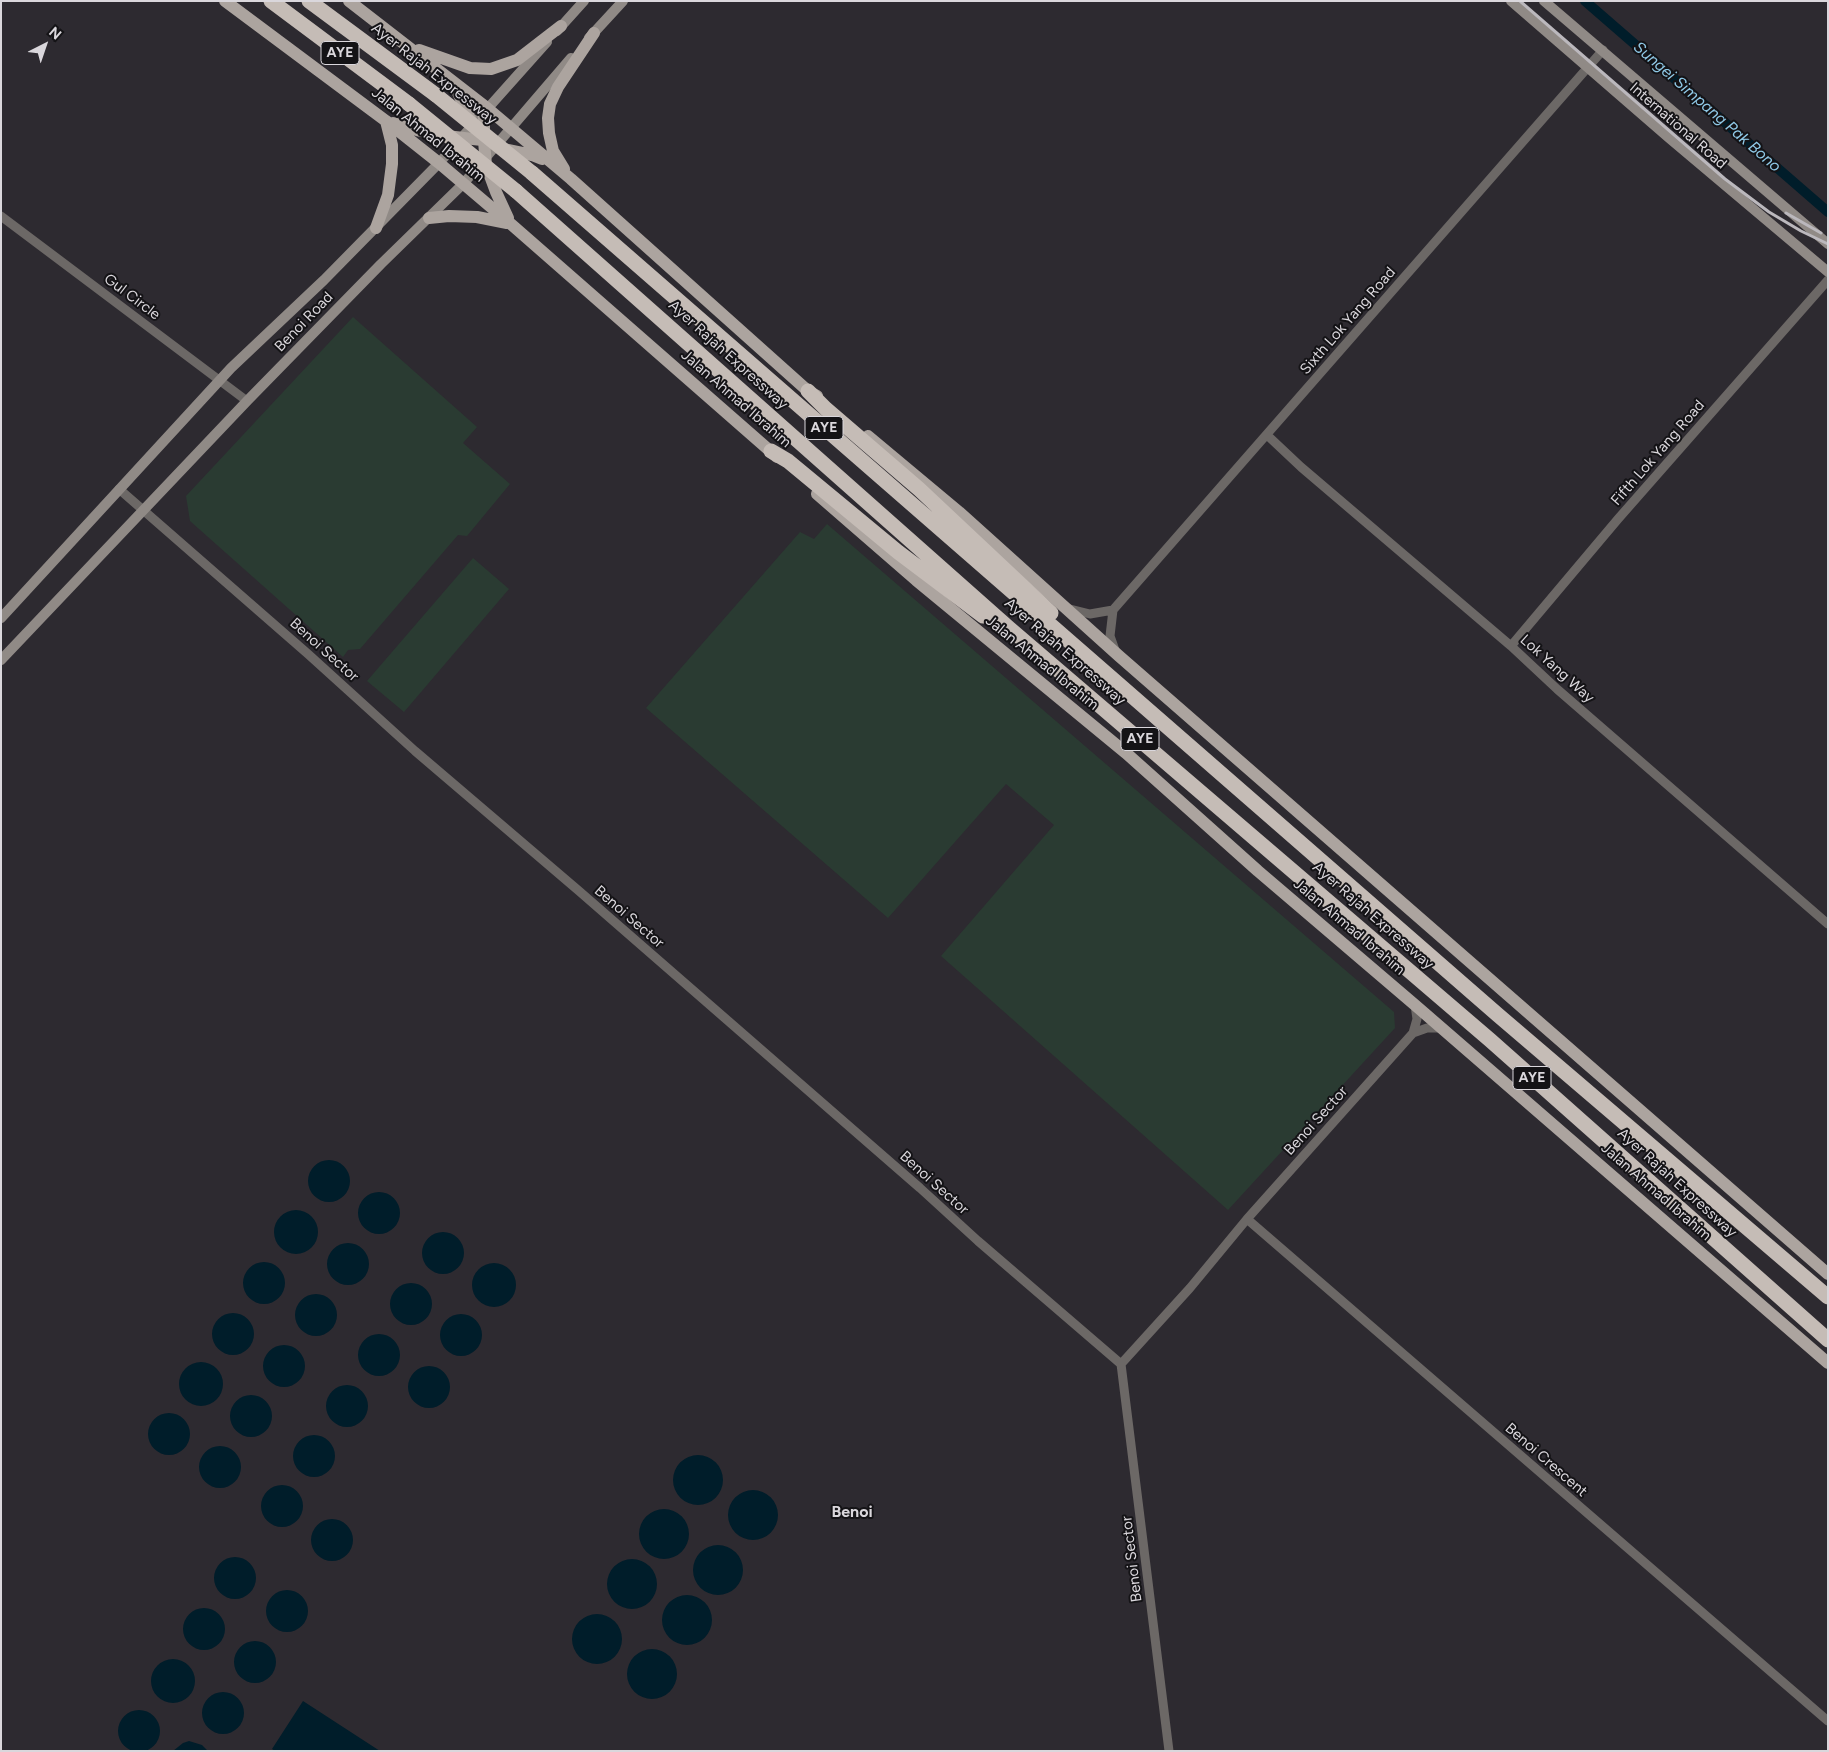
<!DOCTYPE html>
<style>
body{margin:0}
#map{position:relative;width:1829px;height:1752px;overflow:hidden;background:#2d2a30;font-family:Figtree,sans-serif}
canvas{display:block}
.frame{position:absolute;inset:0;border:2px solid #dad7dc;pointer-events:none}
.north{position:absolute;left:20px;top:20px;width:50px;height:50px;-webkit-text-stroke:4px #141316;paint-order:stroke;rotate:41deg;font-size:14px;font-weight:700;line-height:20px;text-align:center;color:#dad7dc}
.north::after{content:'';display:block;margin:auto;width:18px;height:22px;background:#dad7dc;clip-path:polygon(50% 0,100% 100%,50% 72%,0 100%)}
</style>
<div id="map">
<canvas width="1829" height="1752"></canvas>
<div class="frame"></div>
<div class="north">N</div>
</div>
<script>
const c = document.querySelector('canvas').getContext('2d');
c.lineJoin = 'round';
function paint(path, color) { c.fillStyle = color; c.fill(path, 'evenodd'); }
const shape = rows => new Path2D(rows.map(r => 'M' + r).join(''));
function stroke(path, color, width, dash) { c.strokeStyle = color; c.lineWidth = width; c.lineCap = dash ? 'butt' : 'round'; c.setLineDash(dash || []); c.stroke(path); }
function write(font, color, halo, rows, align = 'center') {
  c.font = font + ' Figtree,sans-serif'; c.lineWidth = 4; c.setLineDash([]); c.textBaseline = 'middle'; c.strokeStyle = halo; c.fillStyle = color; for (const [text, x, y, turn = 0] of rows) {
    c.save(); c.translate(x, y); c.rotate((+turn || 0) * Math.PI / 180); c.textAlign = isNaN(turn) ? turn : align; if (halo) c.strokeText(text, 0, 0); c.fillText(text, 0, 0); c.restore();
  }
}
paint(shape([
 [353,317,477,427,463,443,510,484,467,536,458,535,360,649,348,650,343,657,190,521,186,496],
 [827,524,1394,1012,1395,1028,1228,1210,941,956,1054,825,1006,784,888,918,646,708,800,532,814,539],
 [473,558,509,589,404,712,367,681]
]), '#2a3b32');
paint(shape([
 '308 1181a21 21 0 1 1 42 0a21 21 0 1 1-42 0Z',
 '358 1213a21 21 0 1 1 42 0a21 21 0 1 1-42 0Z',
 '274 1232a22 22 0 1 1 44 0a22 22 0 1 1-44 0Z',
 '422 1253a21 21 0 1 1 42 0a21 21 0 1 1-42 0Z',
 '327 1264a21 21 0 1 1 42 0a21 21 0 1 1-42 0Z',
 '243 1283a21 21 0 1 1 42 0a21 21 0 1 1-42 0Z',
 '472 1285a22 22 0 1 1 44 0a22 22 0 1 1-44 0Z',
 '390 1304a21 21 0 1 1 42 0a21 21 0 1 1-42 0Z',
 '295 1315a21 21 0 1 1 42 0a21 21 0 1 1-42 0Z',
 '212 1334a21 21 0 1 1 42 0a21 21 0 1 1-42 0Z',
 '440 1335a21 21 0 1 1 42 0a21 21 0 1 1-42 0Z',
 '358 1355a21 21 0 1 1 42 0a21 21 0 1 1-42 0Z',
 '263 1366a21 21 0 1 1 42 0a21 21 0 1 1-42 0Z',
 '179 1384a22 22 0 1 1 44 0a22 22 0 1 1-44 0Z',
 '408 1387a21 21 0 1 1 42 0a21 21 0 1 1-42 0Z',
 '326 1406a21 21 0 1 1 42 0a21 21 0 1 1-42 0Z',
 '230 1416a21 21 0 1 1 42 0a21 21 0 1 1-42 0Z',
 '148 1434a21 21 0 1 1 42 0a21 21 0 1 1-42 0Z',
 '293 1456a21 21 0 1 1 42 0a21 21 0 1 1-42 0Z',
 '199 1467a21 21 0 1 1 42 0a21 21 0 1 1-42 0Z',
 '673 1480a25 25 0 1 1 50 0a25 25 0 1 1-50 0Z',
 '261 1506a21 21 0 1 1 42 0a21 21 0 1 1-42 0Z',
 '728 1515a25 25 0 1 1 50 0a25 25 0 1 1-50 0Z',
 '639 1534a25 25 0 1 1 50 0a25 25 0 1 1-50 0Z',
 '311 1540a21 21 0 1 1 42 0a21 21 0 1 1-42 0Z',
 '693 1570a25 25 0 1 1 50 0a25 25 0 1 1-50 0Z',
 '214 1578a21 21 0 1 1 42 0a21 21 0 1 1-42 0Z',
 '607 1584a25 25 0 1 1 50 0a25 25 0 1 1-50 0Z',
 '266 1611a21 21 0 1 1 42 0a21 21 0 1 1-42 0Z',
 '662 1620a25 25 0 1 1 50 0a25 25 0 1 1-50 0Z',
 '183 1629a21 21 0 1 1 42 0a21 21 0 1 1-42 0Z',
 '572 1639a25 25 0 1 1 50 0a25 25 0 1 1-50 0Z',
 '234 1662a21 21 0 1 1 42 0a21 21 0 1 1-42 0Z',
 '627 1674a25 25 0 1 1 50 0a25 25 0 1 1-50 0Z',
 '151 1681a22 22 0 1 1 44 0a22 22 0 1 1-44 0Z',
 '202 1713a21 21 0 1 1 42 0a21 21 0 1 1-42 0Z',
 [303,1701,380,1751,275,1751,272,1749],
 '118 1731a21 21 0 1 1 42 0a21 21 0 1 1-42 0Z',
 [189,1741,202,1745,208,1751,173,1751,183,1743]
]), '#001d2a');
stroke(shape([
 [1585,1,1828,212]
]), '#001d2a', 10);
stroke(shape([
 [1,216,247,401],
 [1267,435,1301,467,1511,646,1557,689,1828,924],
 [119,489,308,654,415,751,579,891,920,1188,978,1241,1121,1364,1169,1751],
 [1070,609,1090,614,1113,610],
 [1511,646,1618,519,1828,280],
 [1115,650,1110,636,1113,610,1603,50],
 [1413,1033,1427,1028,1441,1028],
 [1247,1219,1828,1721],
 [1121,1364,1190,1288,1247,1219,1413,1033,1417,1019,1415,1005]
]), '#6c6866', 9);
stroke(shape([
 [1511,1,1669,138,1828,272],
 [1544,1,1828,244],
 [557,31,584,1],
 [589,38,623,1],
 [1,618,231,368,324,280,439,163,547,42],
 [1,660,248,400,381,264,463,184,571,58]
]), '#908a86', 10);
stroke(shape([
 [225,1,386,121,439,163,512,225,777,457],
 [349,1,487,108,571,179,808,391,817,396],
 [419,50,470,68,491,69,517,60,561,26],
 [454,84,473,125],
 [484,112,484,141,486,165,496,192,508,218],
 [393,123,417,130,446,136,491,141],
 [503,149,532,155,542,159],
 [564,169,553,151,549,133,548,118,550,104,558,87,594,33],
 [429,218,449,216,477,217,507,223],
 [376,228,388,195,392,164,392,145,386,121],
 [868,436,959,512,1119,656,1828,1274],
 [817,494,916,580,1126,753,1258,871,1415,1005,1828,1363]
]), '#aca49f', 12);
stroke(shape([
 [271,1,409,104],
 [309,1,436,95],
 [532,173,1498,1015,1828,1297],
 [516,191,1009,628,1490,1040,1828,1340],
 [808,391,826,409,919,489,1051,613],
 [771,451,788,461,898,552,983,616]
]), '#c5bcb6', 15);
stroke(shape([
 [1520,1,1725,179,1769,212,1801,231,1828,244],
 [1786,213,1821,233]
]), '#bbb8bd', 3);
stroke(shape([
 [436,95,532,173],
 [409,104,516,191]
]), '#c5bcb6', 15);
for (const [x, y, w] of [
 [340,53,38],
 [824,428,38],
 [1140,739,38],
 [1532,1078,38]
]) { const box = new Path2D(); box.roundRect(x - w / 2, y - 11.5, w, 23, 4); c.fillStyle = '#141316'; c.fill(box); stroke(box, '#dad7dc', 1); }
write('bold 14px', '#dad7dc', null, [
 ["AYE",340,53],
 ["AYE",824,428],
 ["AYE",1140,739],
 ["AYE",1532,1078]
]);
write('15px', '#dad7dc', '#141316', [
 ["Ayer Rajah Expressway",434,74,38],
 ["International Road",1678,126,41],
 ["Jalan Ahmad Ibrahim",428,135,39],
 ["Gul Circle",132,297,37],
 ["Sixth Lok Yang Road",1348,321,-49],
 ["Benoi Road",304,322,-46],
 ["Ayer Rajah Expressway",728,355,42],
 ["Jalan Ahmad Ibrahim",736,399,41],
 ["Fifth Lok Yang Road",1658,453,-49],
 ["Benoi Sector",324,650,42],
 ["Ayer Rajah Expressway",1065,652,41],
 ["Jalan Ahmad Ibrahim",1042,663,39],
 ["Lok Yang Way",1557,669,42],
 ["Ayer Rajah Expressway",1373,916,41],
 ["Benoi Sector",629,917,41],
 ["Jalan Ahmad Ibrahim",1349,927,40],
 ["Benoi Sector",1316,1121,-48],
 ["Benoi Sector",934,1183,42],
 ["Ayer Rajah Expressway",1677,1183,42],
 ["Jalan Ahmad Ibrahim",1656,1192,41],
 ["Benoi Crescent",1546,1460,41],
 ["Benoi Sector",1132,1559,-97]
]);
write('italic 16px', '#8fc9e7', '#141316', [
 ["Sungei Simpang Pak Bono",1707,107,41]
]);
write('bold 16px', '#dad7dc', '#141316', [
 ["Benoi",852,1512]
]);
</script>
